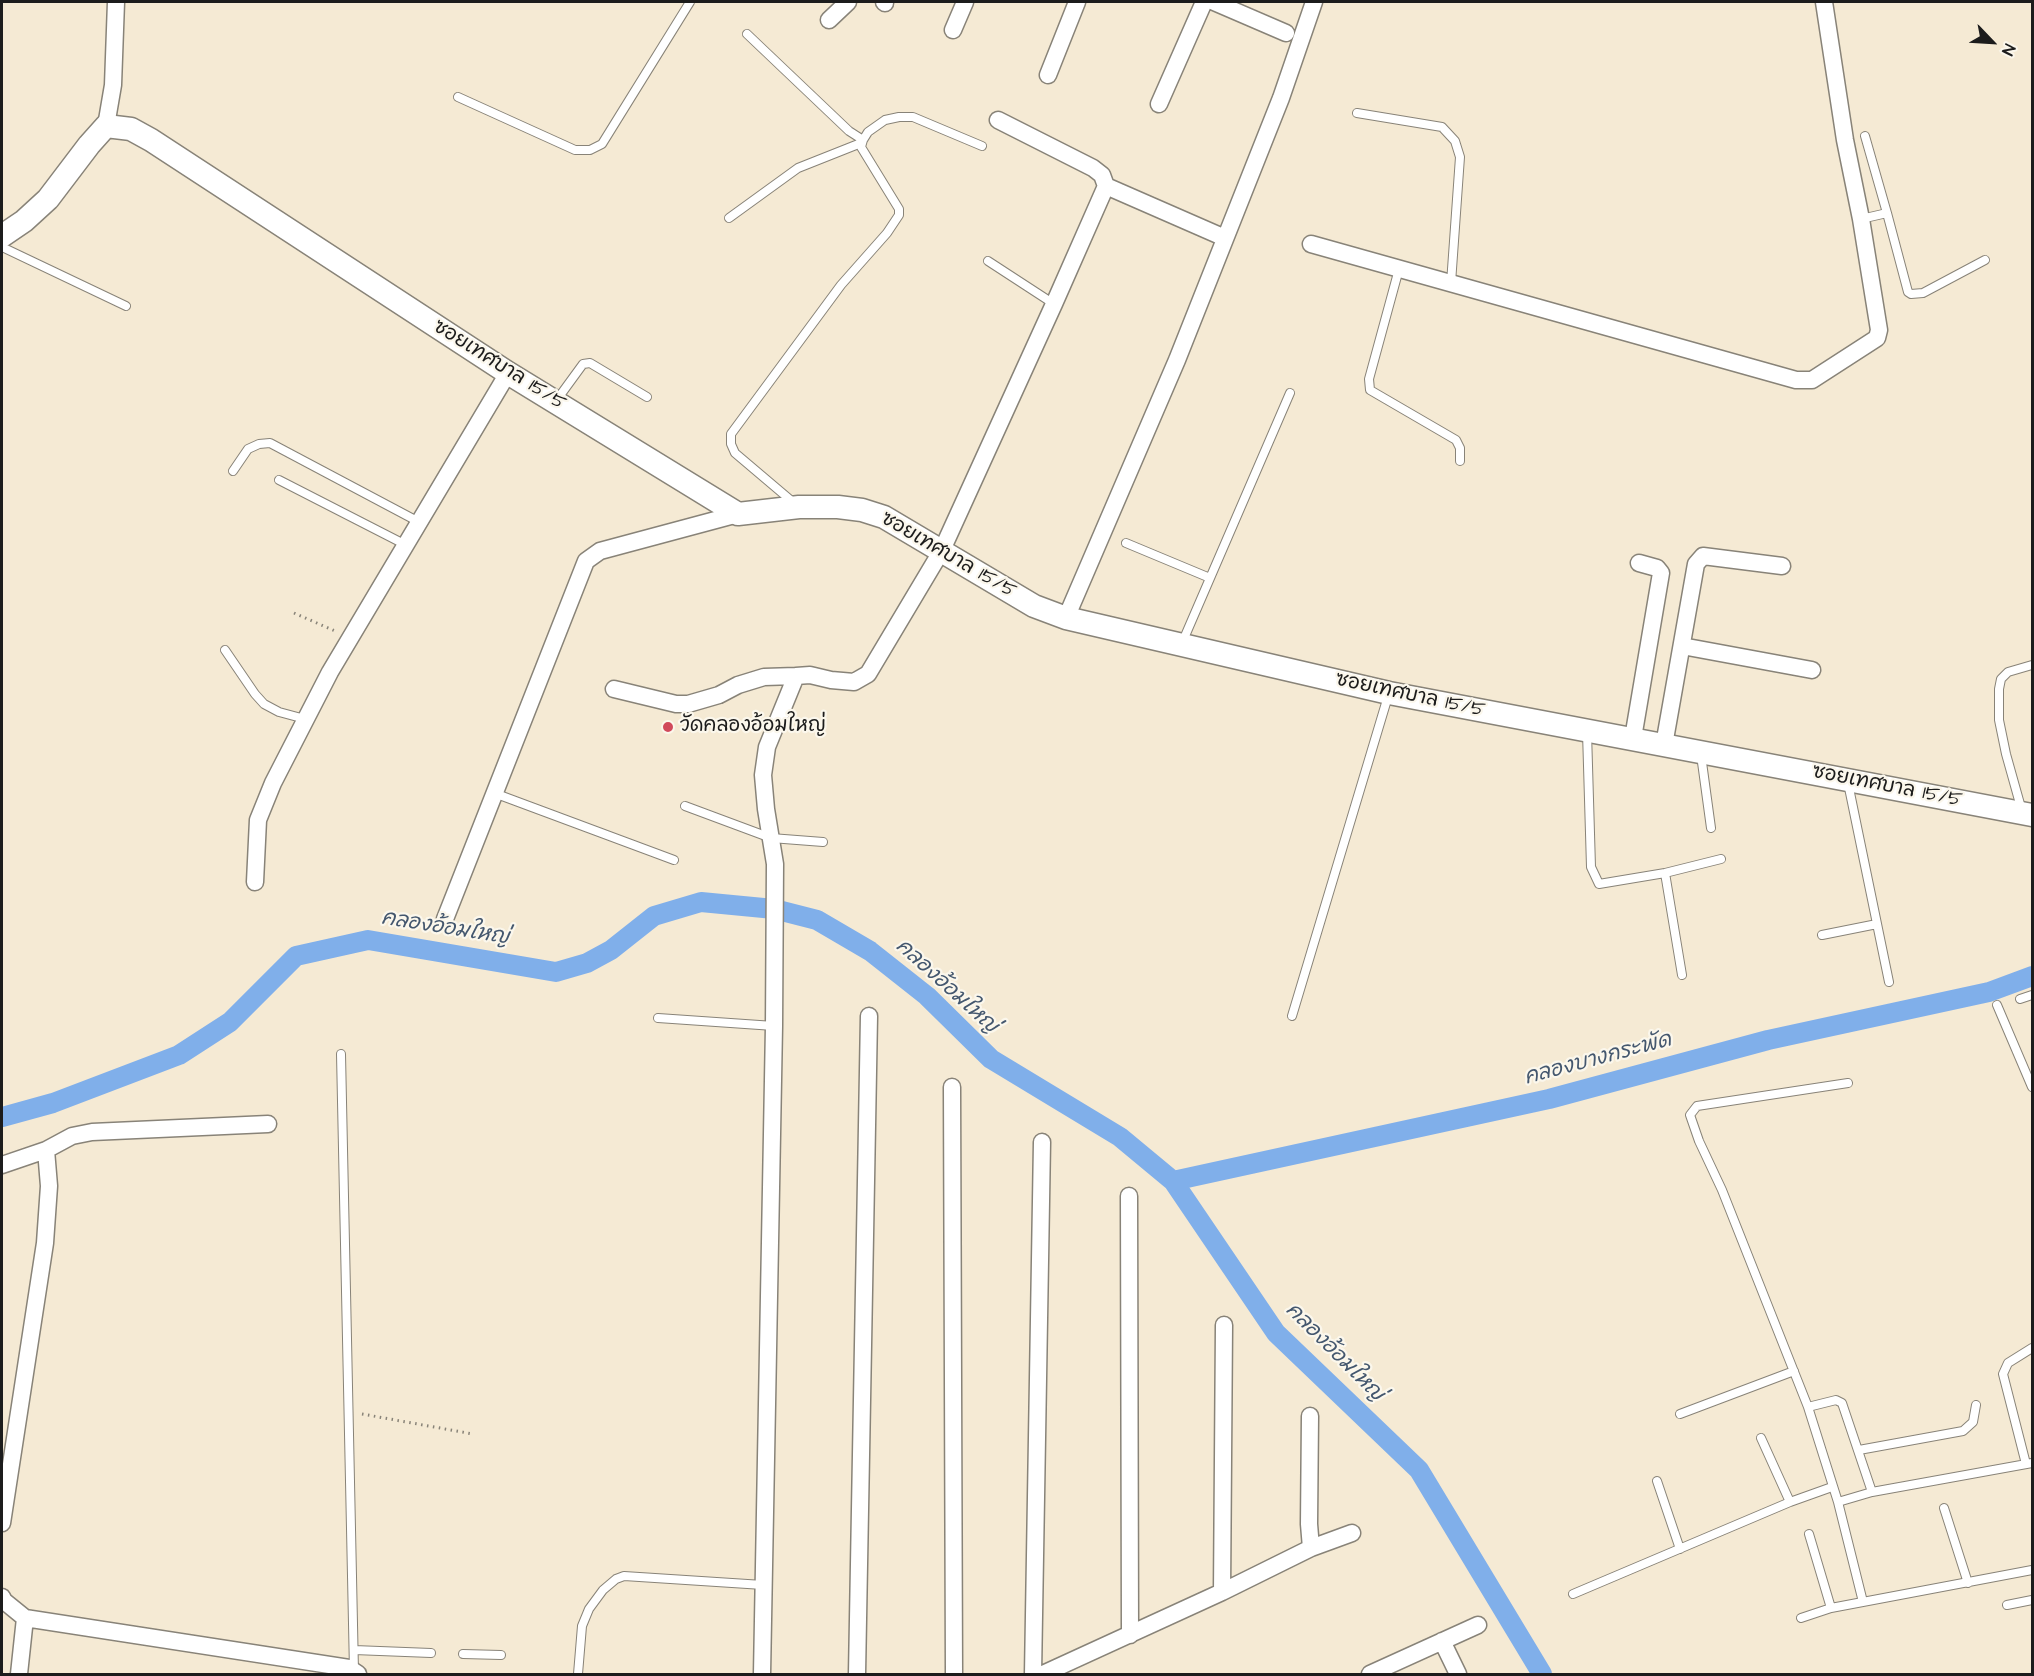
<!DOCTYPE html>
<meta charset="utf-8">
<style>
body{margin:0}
#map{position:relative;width:2034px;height:1676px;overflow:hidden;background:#f5ead4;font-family:"Architects Daughter",sans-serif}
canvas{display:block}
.frame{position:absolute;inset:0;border:3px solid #1c1c1c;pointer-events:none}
.north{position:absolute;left:1962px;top:12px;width:60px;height:60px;-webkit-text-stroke:4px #fbf7ec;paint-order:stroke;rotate:115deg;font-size:16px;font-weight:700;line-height:24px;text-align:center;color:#1c1c1c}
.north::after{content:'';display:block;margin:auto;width:21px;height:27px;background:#1c1c1c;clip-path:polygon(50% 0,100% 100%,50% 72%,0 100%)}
</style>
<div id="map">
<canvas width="2034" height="1676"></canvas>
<div class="frame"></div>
<div class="north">N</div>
</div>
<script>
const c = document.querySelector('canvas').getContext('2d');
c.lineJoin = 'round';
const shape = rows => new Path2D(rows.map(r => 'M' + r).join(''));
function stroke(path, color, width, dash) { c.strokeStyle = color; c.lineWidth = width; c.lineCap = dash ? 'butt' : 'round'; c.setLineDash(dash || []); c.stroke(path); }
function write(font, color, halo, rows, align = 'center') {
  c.font = font + ' "Architects Daughter","Playpen Sans Thai",sans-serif'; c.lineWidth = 4.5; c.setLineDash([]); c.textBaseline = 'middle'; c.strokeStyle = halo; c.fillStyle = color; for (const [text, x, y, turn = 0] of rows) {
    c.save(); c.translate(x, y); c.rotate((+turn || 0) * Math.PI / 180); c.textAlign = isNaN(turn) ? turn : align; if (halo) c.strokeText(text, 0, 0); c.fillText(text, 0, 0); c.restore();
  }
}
stroke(shape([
 [2,1117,53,1103,179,1055,230,1022,296,956,368,940,556,972,587,963,611,950,654,916,701,902,774,909,817,920,870,951,927,996,991,1059,1120,1137,1173,1181,1276,1333,1419,1470,1542,1674],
 [1173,1181,1549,1099,1768,1040,1989,992,2032,976]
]), '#80afea', 20);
const lane = shape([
 [747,34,849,131,863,140],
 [458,97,575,150,590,150,602,144,690,2],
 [1357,113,1442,127,1455,141,1460,157,1451,283],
 [1865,136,1887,213],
 [729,218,798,168,861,143],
 [1861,219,1887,213,1908,292,1911,294,1923,293,1985,260],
 [2,247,126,306],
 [988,261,1054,304],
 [1399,269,1369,379,1370,390,1456,440,1460,448,1460,461],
 [556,401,583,364,590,363,647,397],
 [233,471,248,449,259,444,270,443,419,522],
 [279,480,406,545],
 [794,503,735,453,731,444,731,434,841,285,887,233,899,215,899,209,861,147,863,140,868,132,885,120,899,117,913,117,982,146],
 [1126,543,1210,578],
 [1182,643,1290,393],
 [225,650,255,694,264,704,279,712,305,719],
 [1587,732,1591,867,1599,884,1665,873,1721,859],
 [1701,755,1711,828],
 [1848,783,1889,982],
 [494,793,674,860],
 [685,806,771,838,823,842],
 [2022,811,2006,754,1999,720,1999,689,2001,679,2008,672,2032,665],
 [1665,873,1682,975],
 [1822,935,1877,924],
 [2020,999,2032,995],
 [1997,1005,2032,1087],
 [1292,1016,1389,693],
 [658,1018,774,1026],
 [341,1054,354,1671],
 [1848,1083,1697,1106,1690,1115,1699,1141,1722,1190,1808,1407,1838,1502,1863,1602],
 [1808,1407,1836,1400,1842,1403,1872,1492],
 [1680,1414,1794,1371],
 [1761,1438,1790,1502],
 [1859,1450,1963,1431,1973,1422,1976,1405],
 [2026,1464,2003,1374,2008,1363,2032,1348],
 [1657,1481,1680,1549],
 [1838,1502,1872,1492,2032,1463],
 [1944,1508,1968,1583],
 [1809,1534,1831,1608,2032,1570],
 [1573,1594,1790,1502,1832,1487],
 [2007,1605,2032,1600],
 [1801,1618,1831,1608],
 [354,1650,431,1653],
 [463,1654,501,1655],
 [578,1674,582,1626,589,1609,603,1590,616,1579,624,1576,763,1585]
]);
const street = shape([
 [884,2,885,3],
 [1214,2,1286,33],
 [829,20,848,2],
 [953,30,965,2],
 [1048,75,1077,2],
 [1159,104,1204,2],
 [106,126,113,85,116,2],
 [1106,186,1225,238],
 [1311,244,1796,380,1812,380,1877,338,1879,330,1861,219,1845,140,1824,2],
 [1066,618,1177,360,1281,98,1314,2],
 [1682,646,1812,670],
 [614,689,676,704,688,704,719,695,738,685,764,677,796,676],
 [1633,738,1661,573,1657,568,1639,563],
 [1664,745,1696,564,1703,556,1782,566],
 [255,882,258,820,273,783,330,672,508,373],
 [445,919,586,561,600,551,738,514],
 [952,1087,954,1674],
 [46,1150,72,1136,92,1132,268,1124],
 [2,1165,46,1150,49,1186,45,1243,2,1523],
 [1129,1196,1130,1635],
 [1311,1548,1352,1533],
 [1222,1592,1224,1325],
 [2,1597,4,1601,25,1618,349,1668,358,1674],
 [1442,1641,1458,1674],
 [19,1674,25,1618],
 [762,1674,774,1026,775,864,766,809,763,775,767,747,796,676,810,675,831,680,854,682,868,674,942,550,1054,304,1106,186,1102,175,1093,168,998,120],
 [857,1674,869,1016],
 [1033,1674,1042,1142],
 [1043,1674,1222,1592,1311,1548,1309,1524,1310,1416],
 [1370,1674,1478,1625]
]);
const secondary = shape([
 [2,236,24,221,48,199,89,145,106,126,131,129,151,140,508,373,738,514,799,507,838,507,862,510,884,517,1034,606,1066,618,1389,693,2032,815]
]);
stroke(lane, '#888378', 10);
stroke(street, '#888378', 19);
stroke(secondary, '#888378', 25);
stroke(shape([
 [294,613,335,631],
 [362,1414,473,1434]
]), '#888378', 3, [1.5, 4.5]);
stroke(lane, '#fff', 8);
stroke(street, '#fff', 16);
stroke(secondary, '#fff', 22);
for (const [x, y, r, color] of [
 [668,727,6,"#d1495b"]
]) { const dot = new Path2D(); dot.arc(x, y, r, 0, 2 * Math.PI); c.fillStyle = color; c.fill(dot); stroke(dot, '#fbf7ec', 2); }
write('20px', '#1c1c1c', '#fbf7ec', [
 ["ซอยเทศบาล 15/5",499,366,32],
 ["ซอยเทศบาล 15/5",948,556,30],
 ["ซอยเทศบาล 15/5",1410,696,12],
 ["ซอยเทศบาล 15/5",1887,787,11]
]);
write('20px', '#1c1c1c', '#fbf7ec', [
 ["วัดคลองอ้อมใหญ่",680,727]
], 'left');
write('italic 21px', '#44576e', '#fbf7ec', [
 ["คลองอ้อมใหญ่",445,929,9],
 ["คลองอ้อมใหญ่",946,987,42],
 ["คลองบางกระพัด",1598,1060,-15],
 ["คลองอ้อมใหญ่",1334,1353,45]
]);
</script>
